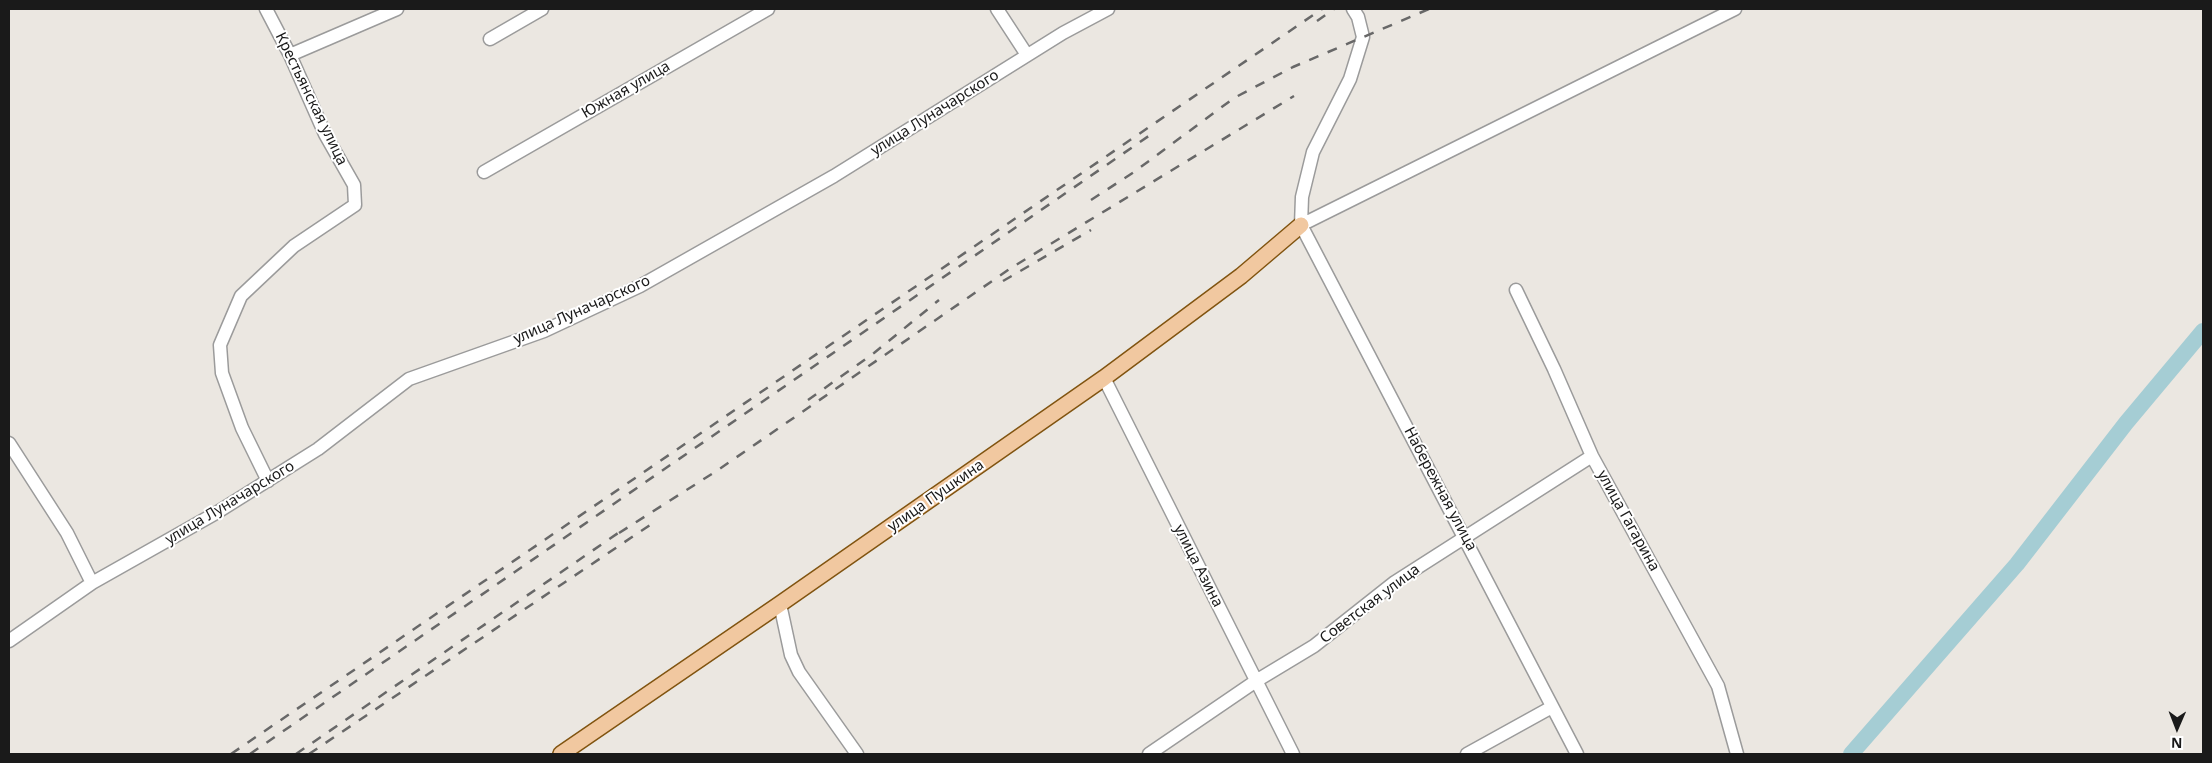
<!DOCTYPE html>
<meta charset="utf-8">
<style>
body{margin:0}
#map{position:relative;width:2212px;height:763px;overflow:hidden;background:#ebe7e1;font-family:"Noto Sans",sans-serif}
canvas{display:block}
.frame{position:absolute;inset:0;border:10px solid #1a1a1a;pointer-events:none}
.north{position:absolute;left:2152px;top:703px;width:50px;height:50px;-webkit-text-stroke:4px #fff;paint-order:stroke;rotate:181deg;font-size:14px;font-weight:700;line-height:20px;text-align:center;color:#1a1a1a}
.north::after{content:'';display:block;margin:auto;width:18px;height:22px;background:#1a1a1a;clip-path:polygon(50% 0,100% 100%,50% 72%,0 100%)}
</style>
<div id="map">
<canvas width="2212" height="763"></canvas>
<div class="frame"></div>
<div class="north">N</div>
</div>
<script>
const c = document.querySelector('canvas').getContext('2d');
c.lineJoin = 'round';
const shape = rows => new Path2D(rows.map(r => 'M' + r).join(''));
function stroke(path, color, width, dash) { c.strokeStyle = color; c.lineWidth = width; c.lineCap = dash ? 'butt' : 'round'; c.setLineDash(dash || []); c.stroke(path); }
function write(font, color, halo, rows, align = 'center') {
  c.font = font + ' "Noto Sans",sans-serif'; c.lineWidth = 4; c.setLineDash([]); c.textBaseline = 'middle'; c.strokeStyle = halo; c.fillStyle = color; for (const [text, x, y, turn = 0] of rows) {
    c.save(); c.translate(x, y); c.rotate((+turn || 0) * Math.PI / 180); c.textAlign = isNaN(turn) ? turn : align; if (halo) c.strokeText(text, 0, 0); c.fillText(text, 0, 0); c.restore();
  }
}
stroke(shape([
 [1851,754,2017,564,2126,423,2203,331]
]), '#a5cdd4', 16);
const minor = shape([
 [266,9,290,55,325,134,354,185,355,205,294,246,241,296,220,345,222,373,242,428,268,481],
 [997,9,1027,55],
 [1353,9,1358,17,1363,37,1350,79,1313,152,1302,197,1301,225,1577,754],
 [490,39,542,9],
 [290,55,397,9],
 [484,172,768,9],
 [1301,225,1735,9],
 [1516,290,1554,369,1592,456,1718,686,1737,754],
 [1104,378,1293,754],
 [9,443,67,533,92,583],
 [780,604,791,655,799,672,857,754],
 [9,641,92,583,216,513,318,449,409,379,544,331,640,286,834,176,1063,33,1108,9],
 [1149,754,1256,681,1314,646,1395,582,1592,456],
 [1467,754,1552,707]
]);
const major = shape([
 [561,754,780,604,1104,378,1241,276,1301,225]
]);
stroke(minor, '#9b9b9b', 15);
stroke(major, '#815410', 18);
stroke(minor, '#fff', 12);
stroke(major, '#f1c8a0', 15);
stroke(shape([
 [1317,21,1334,9],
 [1091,200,1134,172,1234,98,1293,67,1429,9],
 [1003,281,1091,230],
 [808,400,874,353,939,300],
 [619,533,718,470,1011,268,1294,96],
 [231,754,1322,9],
 [250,754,1156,131],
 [296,754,624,529],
 [309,754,653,523]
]), '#686868', 2.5, [10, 10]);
write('15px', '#1a1a1a', '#fff', [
 ["Южная улица",626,90,-30],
 ["Крестьянская улица",311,99,64],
 ["улица Луначарского",935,113,-32],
 ["улица Луначарского",582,310,-24],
 ["Набережная улица",1440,489,62],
 ["улица Пушкина",936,496,-35],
 ["улица Луначарского",230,503,-31],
 ["улица Гагарина",1628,521,61],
 ["улица Азина",1198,566,63],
 ["Советская улица",1370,604,-37]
]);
</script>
